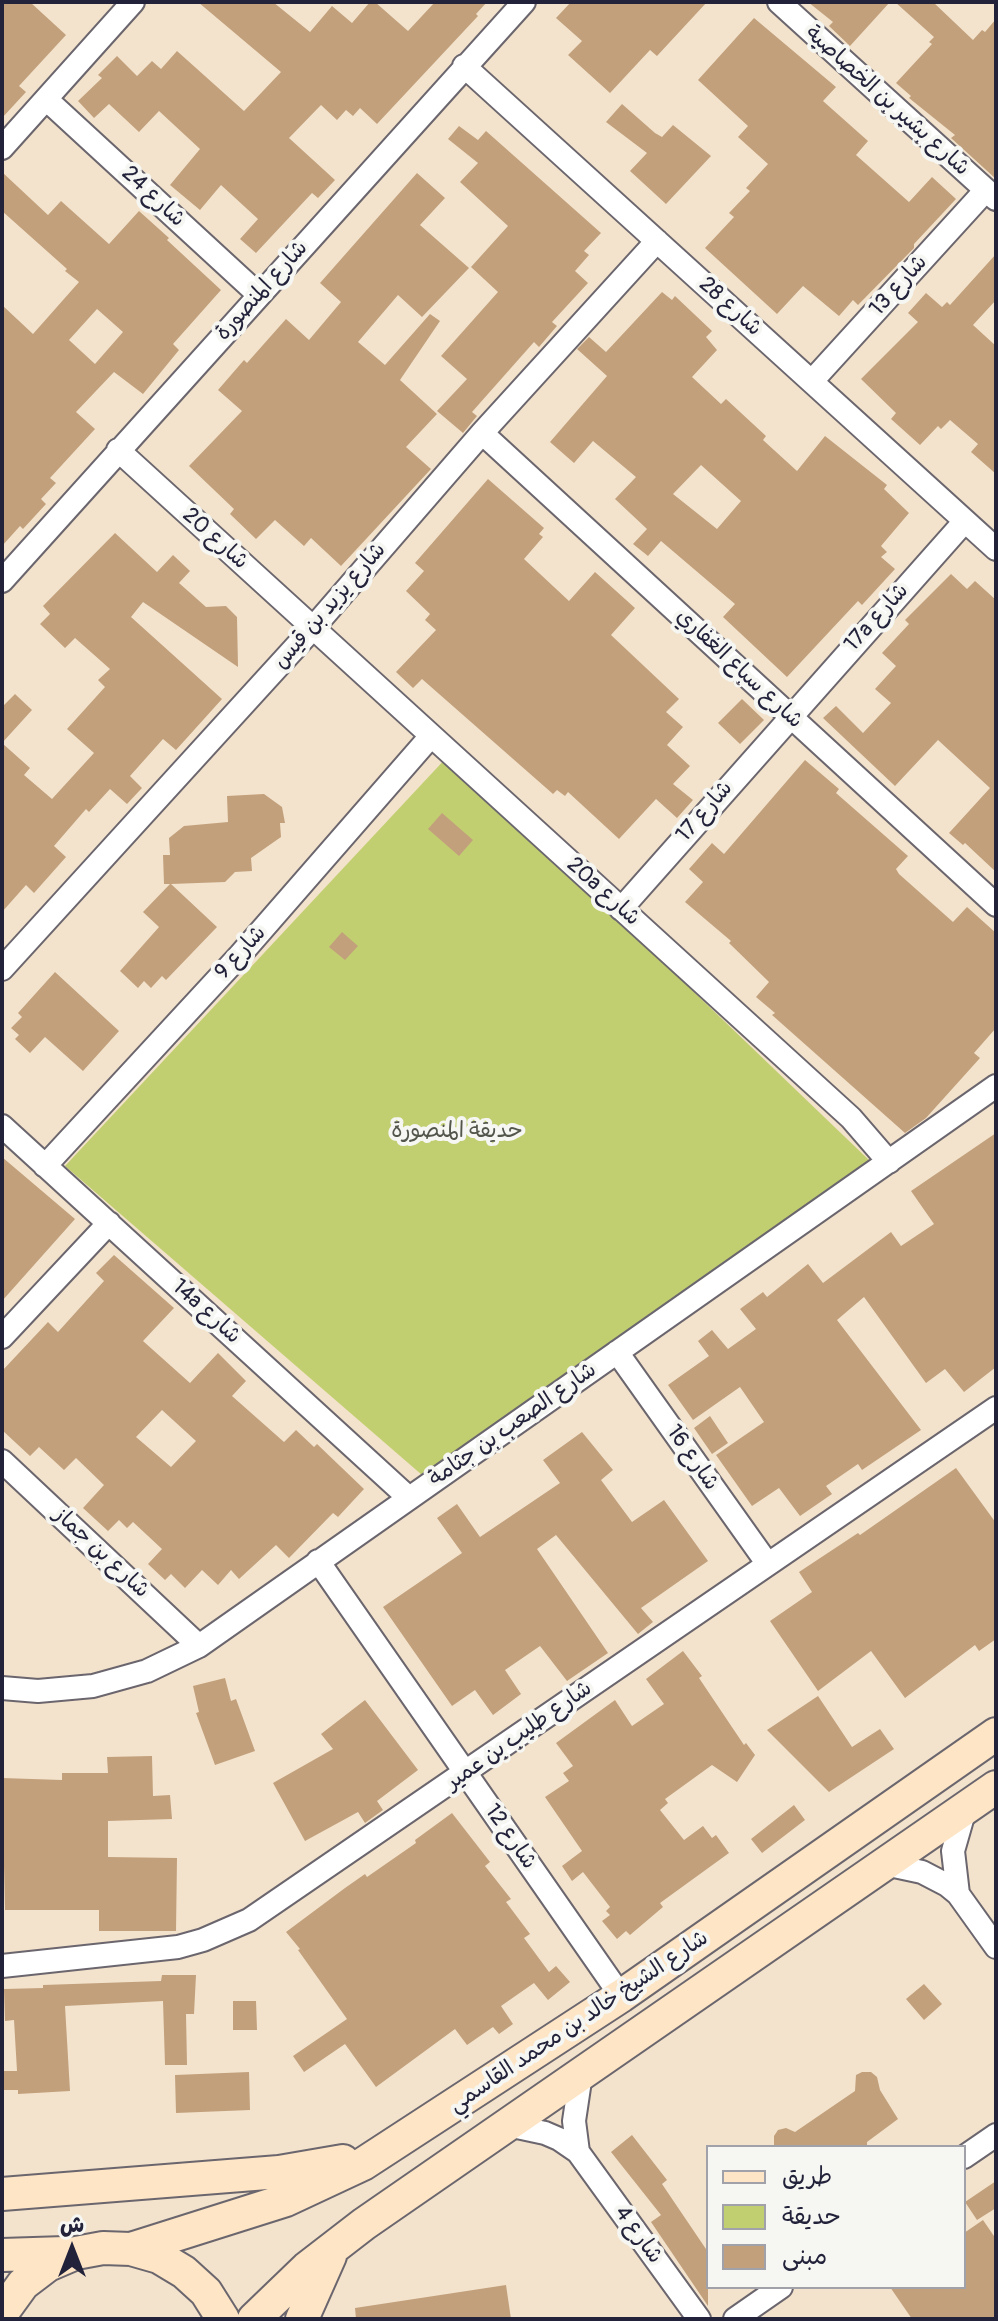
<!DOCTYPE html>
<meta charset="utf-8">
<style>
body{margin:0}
#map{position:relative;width:998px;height:2321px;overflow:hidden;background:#f3e3cc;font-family:Pangolin,"Playpen Sans Arabic",sans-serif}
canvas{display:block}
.frame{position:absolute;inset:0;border:4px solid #22223b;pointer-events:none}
.legend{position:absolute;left:706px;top:2145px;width:260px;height:144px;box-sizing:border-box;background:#f6f6f2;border:2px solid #a1a1a9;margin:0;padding:10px 14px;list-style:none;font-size:24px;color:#22223b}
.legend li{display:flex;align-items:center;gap:16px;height:40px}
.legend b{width:40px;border:2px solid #a1a1a9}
.north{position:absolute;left:32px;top:2209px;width:80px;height:80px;-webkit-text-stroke:6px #f6f6f2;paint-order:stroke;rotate:0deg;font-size:22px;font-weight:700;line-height:32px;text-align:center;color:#22223b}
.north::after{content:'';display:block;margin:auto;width:28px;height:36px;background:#22223b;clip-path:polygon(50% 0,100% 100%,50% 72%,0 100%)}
</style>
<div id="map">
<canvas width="998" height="2321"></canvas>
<div class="frame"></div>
<ul class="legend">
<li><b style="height:10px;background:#fde5c5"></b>طريق</li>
<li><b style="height:22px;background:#c2cf71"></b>حديقة</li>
<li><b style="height:22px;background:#c2a07c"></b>مبنى</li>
</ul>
<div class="north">ش</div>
</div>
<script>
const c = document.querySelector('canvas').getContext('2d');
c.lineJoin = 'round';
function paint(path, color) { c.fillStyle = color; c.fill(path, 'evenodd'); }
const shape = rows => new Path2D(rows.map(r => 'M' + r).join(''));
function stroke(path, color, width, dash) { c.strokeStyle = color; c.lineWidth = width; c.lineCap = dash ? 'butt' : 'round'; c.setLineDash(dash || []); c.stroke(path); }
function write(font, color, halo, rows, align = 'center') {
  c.font = font + ' Pangolin,"Playpen Sans Arabic",sans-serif'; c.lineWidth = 8; c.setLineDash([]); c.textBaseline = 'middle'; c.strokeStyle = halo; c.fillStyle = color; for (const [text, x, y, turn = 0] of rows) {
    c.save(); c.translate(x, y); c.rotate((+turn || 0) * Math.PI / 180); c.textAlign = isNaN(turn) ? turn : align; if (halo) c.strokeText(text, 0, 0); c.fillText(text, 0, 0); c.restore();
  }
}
paint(shape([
 [448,756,870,1161,422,1475,65,1166]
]), '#c2cf71');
paint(shape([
 [2,2,30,2,66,35,19,86,26,92,2,118],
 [198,2,273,2,310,32,332,6,352,23,370,2,375,2,408,31,435,2,487,2,476,14,478,16,377,124,360,108,353,116,346,110,337,120,321,105,289,138,335,180,318,198,312,193,256,253,240,239,258,219,221,185,200,210,170,185,200,149,159,111,139,132,109,104,94,118,78,101,102,78,98,75,117,56,137,76,152,61,161,69,177,51,244,111,281,72],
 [571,2,707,2,657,56,650,50,610,93,568,55,582,41,556,18],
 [808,2,890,2,850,46,829,26,833,22],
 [895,2,933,2,973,40,982,30,985,32,996,19,996,179,951,138,955,135,909,98,911,96,896,83,932,44,929,42,934,37],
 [754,18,836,87,823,101,868,141,856,155,909,202,932,177,956,199,914,244,914,248,858,305,853,300,839,316,803,286,777,314,705,248,734,217,729,213,750,191,746,188,768,164,738,137,748,126,698,80],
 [622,104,655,133,662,137,673,125,711,156,666,204,630,171,647,153,606,122],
 [459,126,478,140,486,131,601,233,584,251,589,255,575,271,588,283,552,322,557,326,539,347,534,342,472,412,477,416,463,433,437,411,467,379,441,356,498,292,471,267,508,226,460,182,478,163,448,139],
 [2,172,48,215,61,201,109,244,139,211,169,238,167,240,221,290,173,344,179,350,143,394,114,372,76,412,95,429,50,478,56,483,41,499,46,504,23,529,20,526,2,546,2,305,33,334,79,282,65,271,67,269,2,211],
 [97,309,123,332,95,364,69,340],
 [417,173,445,198,420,225,469,268,422,317,398,295,358,342,385,365,430,314,440,321,400,380,437,414,406,447,431,469,341,566,311,538,304,546,275,520,256,539,230,514,234,509,189,466,242,411,218,390,244,360,247,363,286,319,309,340,341,302,320,283],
 [996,254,996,300,973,325,996,346,996,474,971,452,978,444,950,420,941,429,938,426,920,445,891,419,896,413,861,379,918,322,908,313,926,293,942,307,947,302,950,305],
 [662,292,672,300,675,296,712,331,706,337,717,350,692,377,721,404,726,399,766,436,763,440,797,471,825,436,887,485,884,489,909,513,881,546,887,552,881,557,895,569,862,605,858,601,787,677,723,617,735,604,661,541,648,556,633,544,647,529,615,499,636,477,593,441,574,463,550,442,607,376,577,349,589,337,606,352],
 [701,465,741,501,717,529,673,494],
 [488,479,544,528,539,534,543,537,524,559,569,601,595,572,635,608,611,635,679,699,666,712,683,727,667,745,690,766,673,784,693,800,677,818,656,799,619,839,568,792,565,796,557,790,553,794,422,679,413,688,396,672,436,630,425,620,430,614,406,591,424,571,415,563],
 [115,533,157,572,173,555,190,571,179,583,206,607,226,606,237,617,238,667,143,602,131,617,222,699,176,750,163,739,130,776,142,788,127,804,110,789,89,812,86,809,54,846,66,857,34,893,26,885,2,912,2,743,30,768,24,775,52,799,94,753,67,729,105,687,98,680,110,669,75,638,65,648,40,624,50,614,43,606],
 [951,574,967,589,975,581,996,600,996,872,965,843,963,845,949,833,990,788,938,740,895,786,823,718,836,706,863,733,891,703,875,689,896,666,882,653,909,624,905,620],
 [15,694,32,710,2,743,2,707],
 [742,699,764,720,740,744,718,723],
 [805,760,839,789,836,793,908,856,896,869,899,874,953,922,967,907,996,933,996,1028,974,1053,980,1058,926,1118,905,1133,772,1015,775,1013,756,997,769,982,729,943,731,941,685,902,703,882,689,869,712,843,724,854],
 [264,794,282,807,285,823,280,823,281,837,251,858,252,871,235,872,225,882,171,884,217,927,166,980,162,976,151,988,144,981,138,988,120,971,159,927,143,912,170,884,164,884,163,855,170,855,169,838,184,826,228,822,227,796],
 [442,813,473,840,459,856,428,829],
 [342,932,358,946,345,960,329,947],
 [55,972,119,1031,83,1071,45,1037,30,1053,15,1039,19,1035,11,1028,22,1017,18,1013],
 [996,1133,996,1367,964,1392,945,1369,926,1383,864,1297,837,1320,921,1430,862,1470,858,1464,826,1486,832,1494,800,1516,779,1488,752,1506,716,1455,764,1422,740,1387,693,1420,668,1385,709,1356,698,1341,712,1330,728,1349,756,1329,740,1309,763,1292,767,1297,808,1264,823,1283,891,1232,901,1246,934,1224,911,1191],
 [2,1157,75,1219,2,1301],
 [114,1255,174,1308,143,1341,190,1383,218,1353,246,1381,232,1396,284,1442,296,1430,314,1447,317,1444,364,1489,338,1517,333,1513,289,1558,276,1545,239,1579,231,1570,218,1585,202,1570,185,1588,171,1574,165,1580,148,1564,162,1549,133,1522,127,1528,119,1520,108,1531,83,1508,104,1485,76,1458,64,1470,39,1447,30,1456,2,1430,2,1371,48,1322,58,1332,104,1281,96,1273],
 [162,1410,196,1441,171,1467,136,1437],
 [710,1416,728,1443,712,1454,694,1428],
 [582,1432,613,1470,601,1480,632,1522,664,1500,708,1561,641,1608,653,1622,638,1634,556,1535,537,1549,608,1653,567,1681,540,1646,505,1670,521,1694,493,1715,475,1690,452,1706,383,1607,462,1553,437,1518,457,1504,480,1537,560,1483,543,1460],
 [956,1468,996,1523,996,1639,979,1651,975,1645,905,1698,871,1651,818,1691,770,1621,812,1592,799,1572,858,1533,860,1535],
 [683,1651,702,1676,699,1678,744,1745,746,1743,755,1755,737,1782,712,1765,665,1799,668,1803,660,1810,684,1840,703,1826,712,1838,716,1835,729,1853,660,1903,663,1907,630,1935,626,1931,617,1939,602,1921,610,1915,606,1911,610,1907,583,1872,572,1881,562,1866,582,1851,545,1797,569,1781,563,1773,573,1766,556,1743,615,1700,632,1726,664,1704,646,1679],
 [225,1678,231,1701,236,1699,255,1751,215,1765,196,1713,199,1712,193,1686],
 [818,1696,852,1747,880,1729,894,1749,829,1792,767,1730],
 [365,1700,418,1770,377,1801,383,1810,365,1823,358,1812,305,1841,273,1783,333,1749,321,1734],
 [152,1756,153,1796,170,1795,172,1819,108,1821,108,1857,177,1858,176,1931,99,1931,99,1910,5,1910,2,1778,62,1780,62,1773,108,1773,107,1757],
 [794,1805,805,1820,762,1853,751,1839],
 [452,1813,490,1862,485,1866,511,1899,506,1902,530,1934,524,1938,549,1972,556,1966,570,1982,548,2000,534,1983,501,2006,513,2024,499,2034,493,2027,467,2045,455,2029,376,2087,345,2044,304,2072,293,2056,347,2019,298,1950,300,1949,286,1932,345,1888,365,1874,367,1877,416,1843,415,1840],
 [162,1975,196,1975,194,2014,186,2014,187,2065,165,2065,163,2001,65,2006,70,2091,18,2094,18,2090,2,2090,2,2071,17,2071,14,2020,5,2021,4,1989,43,1988,43,1985,161,1981],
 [924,1984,942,2004,924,2020,906,1999],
 [233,2001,256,2001,257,2030,233,2030],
 [249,2072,250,2110,176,2113,175,2075],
 [862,2072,871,2072,877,2077,880,2090,898,2119,867,2142,867,2147,774,2147,774,2136,778,2130,786,2128,795,2132,855,2091,856,2075],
 [632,2135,667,2180,662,2184,708,2252,708,2306,651,2222,661,2215,611,2152],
 [996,2181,996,2208,977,2220,965,2202],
 [983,2220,996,2239,996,2319,912,2319,890,2287,964,2287,964,2233],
 [506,2285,511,2319,356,2319,355,2308]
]), '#c2a07c');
const minor = shape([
 [779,2,996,199],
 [464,66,996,549],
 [46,99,259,295],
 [2,148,133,2],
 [812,381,986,190],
 [482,433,996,905],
 [118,450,851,1118,889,1162],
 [2,581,524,2],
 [621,909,965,521],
 [2,969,313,628,482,433,657,241],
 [2,1126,409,1498],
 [45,1166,240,955,431,736],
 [2,1337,109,1223],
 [617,1352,767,1563],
 [2,1461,199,1646],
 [318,1561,621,1996],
 [2,1688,38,1691,93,1686,147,1671,199,1646,996,1086],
 [880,1866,894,1866,922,1872,947,1885,958,1894,996,1947],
 [958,1894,953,1851,965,1809],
 [2,1966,178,1947,203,1940,249,1920,996,1408],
 [502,2127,517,2127,545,2133,559,2139,578,2152,699,2319],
 [578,2152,574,2121,581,2074],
 [964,2157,996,2135],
 [735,2319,781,2287]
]);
const secondary = shape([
 [2,2194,279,2172,343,2161],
 [131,2249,286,2200,363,2164,621,1996,996,1734],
 [2,2255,65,2253],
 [2,2313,23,2284,48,2265,76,2253,103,2248,131,2249,159,2257,184,2272,206,2292,223,2319],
 [254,2319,307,2268,364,2224,996,1787],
 [302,2319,330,2256]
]);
stroke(minor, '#6b666e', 26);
stroke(secondary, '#6b666e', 36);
stroke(minor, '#fff', 22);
stroke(secondary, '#fde5c5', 32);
write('22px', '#22223b', '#f6f6f2', [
 ["شارع بشير بن الخصاصية",887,101,42],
 ["شارع 24",153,197,43],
 ["شارع 13",899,286,-48],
 ["شارع المنصورة",262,291,-48],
 ["شارع 28",730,307,42],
 ["شارع 20",215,539,42],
 ["شارع يزيد بن قيس",330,606,-49],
 ["17a شارع",877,618,-48],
 ["شارع سباع الغفاري",739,669,43],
 ["شارع 17",705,812,-49],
 ["20a شارع",603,892,42],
 ["شارع 9",241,953,-48],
 ["14a شارع",206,1312,42],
 ["شارع الصعب بن جثامة",513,1425,-35],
 ["شارع 16",692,1458,55],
 ["شارع بن جماز",101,1553,43],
 ["شارع طليب بن عمير",519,1736,-35],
 ["شارع 12",510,1837,55],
 ["شارع الشيخ خالد بن محمد القاسمي",579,2022,-34],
 ["شارع 4",638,2235,54]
]);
write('22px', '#52564b', '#f6f6f2', [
 ["حديقة المنصورة",457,1131]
]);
</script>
